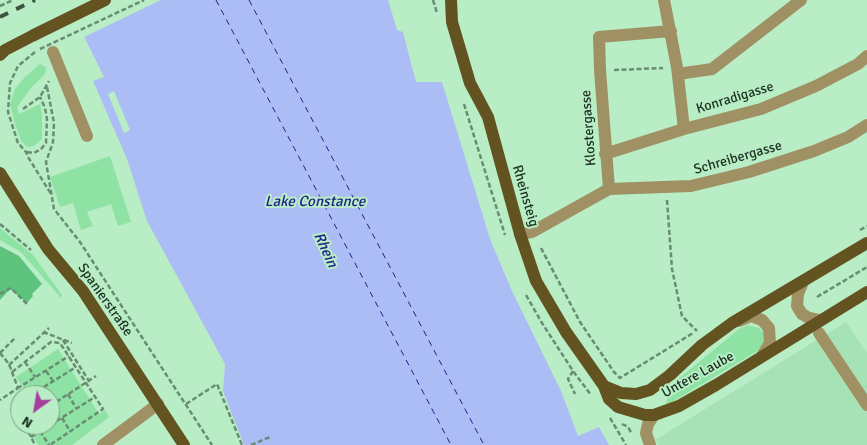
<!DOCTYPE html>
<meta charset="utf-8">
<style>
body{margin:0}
#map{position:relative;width:867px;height:445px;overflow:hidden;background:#b8edc5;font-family:Signika,sans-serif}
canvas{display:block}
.north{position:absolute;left:10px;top:385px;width:50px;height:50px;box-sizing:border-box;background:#b8edc5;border:1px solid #7aa183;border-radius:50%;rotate:212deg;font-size:14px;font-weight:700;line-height:20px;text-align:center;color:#1c3021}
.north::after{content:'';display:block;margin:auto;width:18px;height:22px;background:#a93e9f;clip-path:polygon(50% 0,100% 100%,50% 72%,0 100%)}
</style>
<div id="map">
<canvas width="867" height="445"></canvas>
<div class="north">N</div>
</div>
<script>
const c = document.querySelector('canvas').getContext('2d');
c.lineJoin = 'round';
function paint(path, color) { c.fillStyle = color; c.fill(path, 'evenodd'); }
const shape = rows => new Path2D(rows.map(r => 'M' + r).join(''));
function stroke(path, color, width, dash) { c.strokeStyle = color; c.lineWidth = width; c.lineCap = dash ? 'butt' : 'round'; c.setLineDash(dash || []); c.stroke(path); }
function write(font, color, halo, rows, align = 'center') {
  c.font = font + ' Signika,sans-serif'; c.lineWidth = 4; c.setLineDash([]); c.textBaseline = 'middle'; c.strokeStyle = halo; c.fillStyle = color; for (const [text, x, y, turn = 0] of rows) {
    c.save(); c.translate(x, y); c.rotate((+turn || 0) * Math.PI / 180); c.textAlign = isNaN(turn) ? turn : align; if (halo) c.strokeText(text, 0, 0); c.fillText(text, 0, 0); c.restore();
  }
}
paint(shape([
 [846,322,867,353,867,445,659,445,655,440]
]), '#a7e2b6');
paint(shape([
 [40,64,46,67,45,74,31,88,17,107,19,114,40,104,42,115,42,139,34,146,27,147,21,141,15,124,10,104,15,89,25,77],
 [110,156,131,222,118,226,111,204,87,212,93,226,81,230,73,203,60,207,50,177],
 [0,228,33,255,62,295,61,298,21,252,0,240],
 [748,325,759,328,764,333,764,341,759,350,672,402,666,404,671,385,739,329],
 [58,349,99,414,105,410,109,417,72,445,38,445,28,426,50,425,50,395,28,395,16,377]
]), '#8ee2a4');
paint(shape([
 [0,246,19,256,42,284,32,294,33,296,27,303,10,289,0,300]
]), '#5dc37d');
paint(shape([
 [66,0,388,0,397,30,403,32,416,82,442,82,490,239,512,291,561,391,578,436,599,427,609,445,244,445,223,391,225,364,147,221,127,159,93,81,104,77]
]), '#acbdf6');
paint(shape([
 [63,0,161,0,82,38],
 [114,91,130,130,124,133,108,94]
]), '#b8edc5');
stroke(shape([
 [216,0,451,445],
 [249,0,484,445]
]), '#1e1f89', 1, [6, 5]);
stroke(shape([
 [433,0,437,13],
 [0,6,13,0],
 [35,52,18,66,10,83,8,112,18,143,26,152,28,157,51,194],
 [614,70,663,68],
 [47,87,54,123,53,142,46,162,54,209,80,242,212,445],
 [464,104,505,235],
 [23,109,40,97,49,81],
 [27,152,34,153,41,149,46,143,47,119,45,108,40,97],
 [667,200,672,269,682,316,697,331],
 [0,224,31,250],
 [860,230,867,226],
 [541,248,580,322,614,372,620,378,693,333],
 [0,294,11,288,28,305],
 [526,295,542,323,573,371,591,395],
 [817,297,867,267],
 [43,332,72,343],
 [63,340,89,381],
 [0,353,9,364,18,388,0,400],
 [0,353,16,337],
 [25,362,35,377],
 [9,365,49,328],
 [46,371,53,381],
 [573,371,568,379,575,394],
 [12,372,51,342,60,343,103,409,50,445],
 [44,387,50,395],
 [68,394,76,408],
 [23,395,18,388,69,356],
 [31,395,76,367],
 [186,404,217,384,242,445],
 [50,406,96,376],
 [62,418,70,431],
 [610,418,626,445],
 [622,424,628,427,632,434],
 [26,425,26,427,35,445],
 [50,425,95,397],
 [40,431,49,445],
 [31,437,50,425],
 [251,445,270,437]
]), '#698d72', 2.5, [5, 2.5]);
stroke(shape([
 [664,0,677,67,684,129],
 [53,52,87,136],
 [678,74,712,69,801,0],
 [605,154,684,129,761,109,816,86,858,64,867,56],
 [609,189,600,70,599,37,671,31],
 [520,234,532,232,609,189,691,186,749,172,814,151,848,137,867,125],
 [803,282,798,294,797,306,802,314,809,318,819,320],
 [739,321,751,316,762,320,769,328,770,343,762,356],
 [819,333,867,405],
 [103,445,158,404],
 [650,445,646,433,648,424,654,415]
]), '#a09165', 12);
stroke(shape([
 [451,0,452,22,470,83,488,117,520,234,536,281,566,332,604,386,609,399,618,407,645,415,654,415,679,406,716,385,867,292],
 [0,55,5,50,34,35],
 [0,173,48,249,83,291,184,445],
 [604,386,621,393,636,394,650,390,670,375,702,345,732,323,867,243]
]), '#625321', 12);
stroke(shape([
 [0,17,35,0]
]), '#3a5441', 4, [9, 9]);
stroke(shape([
 [40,49,144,0]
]), '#698d72', 2.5, [5, 2.5]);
stroke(shape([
 [34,35,105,0]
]), '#625321', 12);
write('14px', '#1c3021', '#b8edc5', [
 ["Konradigasse",735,98,-17],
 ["Klostergasse",589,128,-94],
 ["Schreibergasse",738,158,-16],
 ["Rheinsteig",525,196,74],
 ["Spanierstraße",105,300,55],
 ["Untere Laube",698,375,-29]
]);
write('italic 15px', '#1e1f89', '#b8edc5', [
 ["Lake Constance",315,202],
 ["Rhein",325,250,65]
]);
</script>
